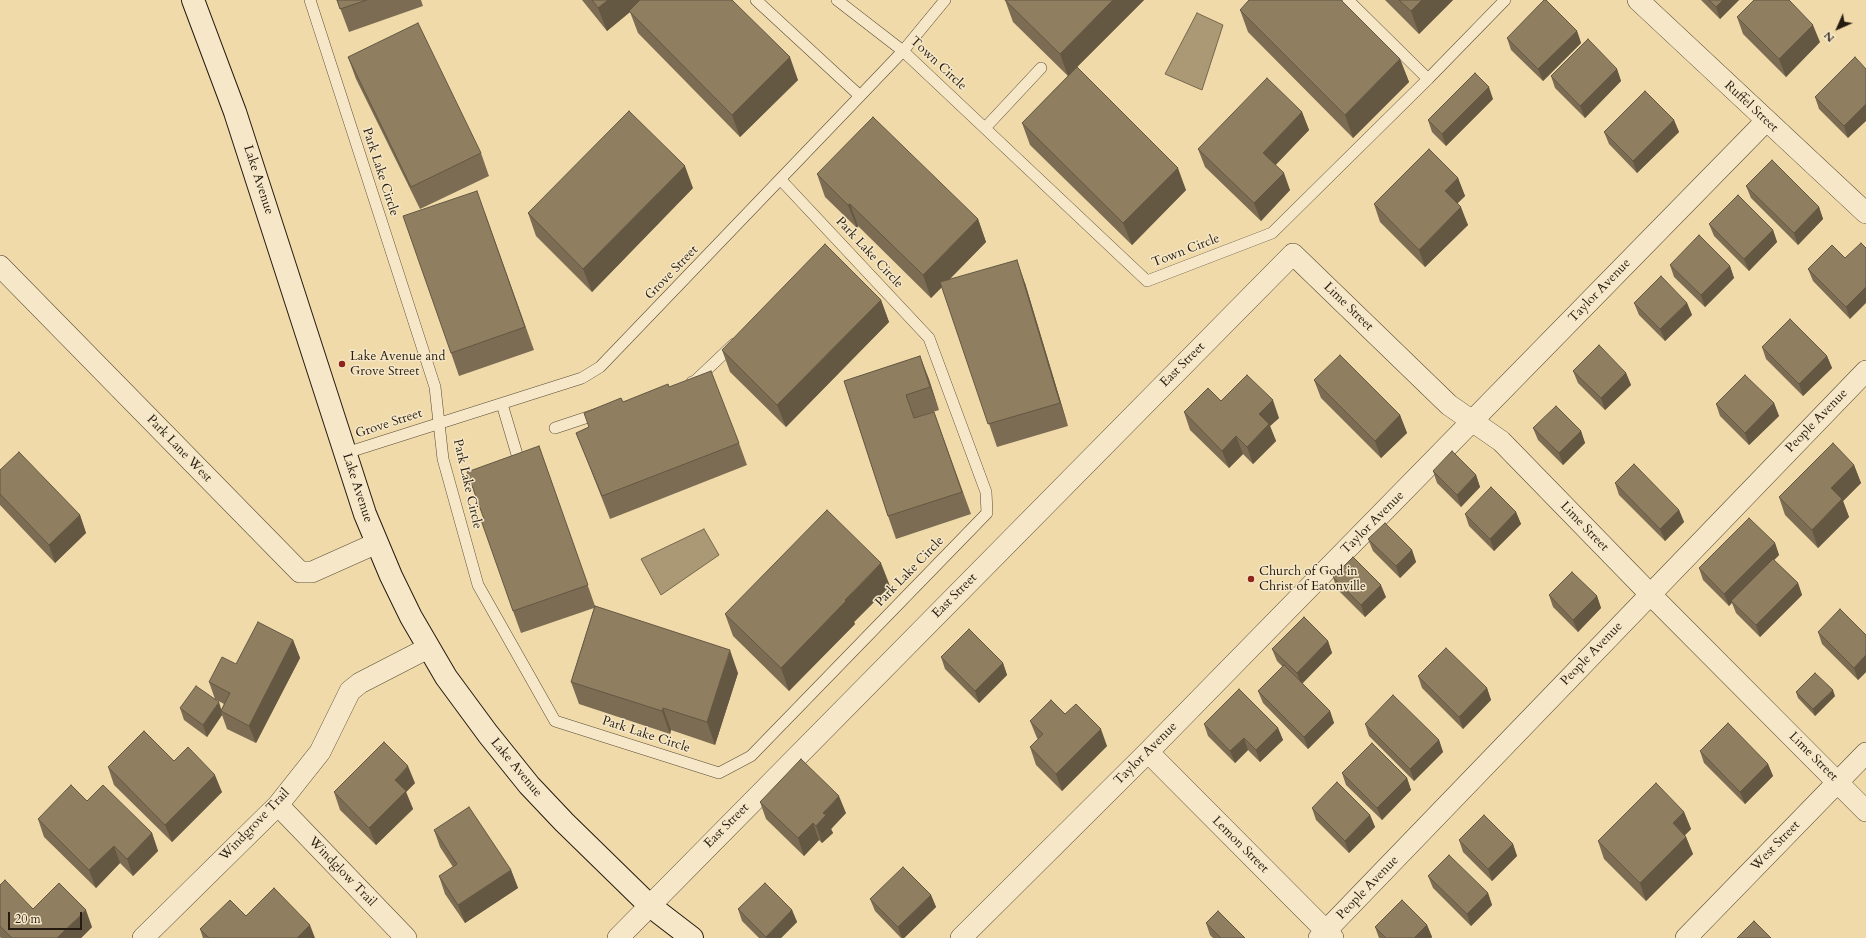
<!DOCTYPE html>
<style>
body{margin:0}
#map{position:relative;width:1866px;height:938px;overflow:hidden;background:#f0daa9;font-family:Cardo,serif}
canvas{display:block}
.north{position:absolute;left:1818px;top:8px;width:40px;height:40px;-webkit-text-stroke:3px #f5e7c7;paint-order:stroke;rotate:225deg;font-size:11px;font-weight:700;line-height:16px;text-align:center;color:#251b10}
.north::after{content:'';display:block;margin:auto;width:14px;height:18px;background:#251b10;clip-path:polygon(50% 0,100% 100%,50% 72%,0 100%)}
.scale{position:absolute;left:8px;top:912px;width:74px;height:18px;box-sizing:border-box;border:2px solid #251b10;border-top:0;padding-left:5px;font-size:12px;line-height:14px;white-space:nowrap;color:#251b10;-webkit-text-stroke:3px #f5e7c7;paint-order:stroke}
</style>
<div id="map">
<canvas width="1866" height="938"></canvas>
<div class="north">N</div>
<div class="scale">20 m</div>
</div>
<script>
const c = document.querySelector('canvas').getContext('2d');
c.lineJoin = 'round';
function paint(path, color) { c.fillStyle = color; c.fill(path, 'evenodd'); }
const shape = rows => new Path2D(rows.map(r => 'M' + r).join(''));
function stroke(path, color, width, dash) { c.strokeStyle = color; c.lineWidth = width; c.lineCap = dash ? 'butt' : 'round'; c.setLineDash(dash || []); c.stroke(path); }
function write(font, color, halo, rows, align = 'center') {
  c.font = font + ' Cardo,serif'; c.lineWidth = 3; c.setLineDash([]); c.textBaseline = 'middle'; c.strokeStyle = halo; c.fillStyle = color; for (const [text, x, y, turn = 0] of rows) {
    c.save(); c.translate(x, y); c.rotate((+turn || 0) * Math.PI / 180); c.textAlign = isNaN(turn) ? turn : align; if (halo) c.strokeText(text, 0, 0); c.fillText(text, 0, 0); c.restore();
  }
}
const water = shape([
 [1197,13,1223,25,1202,90,1165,74,1197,13],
 [704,529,719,555,661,595,641,559,704,529]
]);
paint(water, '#ab9975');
stroke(water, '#75674d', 1);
const lane = shape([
 [310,0,435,387,443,459,478,585,555,721,719,773,751,756,987,513,986,492,929,338,781,180],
 [756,0,860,96],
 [837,0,903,51,1147,281,1272,233,1428,79,1348,0],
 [1428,79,1505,0],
 [985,128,1041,68],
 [692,382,695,381,734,344],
 [502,404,521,468],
 [555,428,600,413],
 [346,453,582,378,600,367,860,96,903,51,945,0]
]);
const street = shape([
 [1638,0,1866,213],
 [0,266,300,572,312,572,377,543],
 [1148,752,1333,938],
 [278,805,406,938],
 [143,938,278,805,320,752,350,691,360,683,428,648],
 [618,938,1293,254,1449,405,1501,441,1650,594,1866,811],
 [961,938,1148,752,1766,121],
 [1319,938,1866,371],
 [1686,938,1866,753]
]);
const secondary = shape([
 [193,0,235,112,365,514,391,576,411,617,446,677,488,734,529,785,564,822,649,905,692,938]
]);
stroke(lane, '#584b36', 12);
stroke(street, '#584b36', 22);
stroke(secondary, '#251b10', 24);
stroke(lane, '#f5e7c7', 11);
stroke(street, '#f5e7c7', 21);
stroke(secondary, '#f5e7c7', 22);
paint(shape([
 [337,0,421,0,423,6,349,32],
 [582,0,732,0,798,80,740,137,638,33,630,12,607,31],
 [1005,0,1144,0,1077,67,1186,190,1132,245,1030,145,1022,123,1068,76,1013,22],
 [1385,0,1453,0,1419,34],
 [1701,0,1739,0,1720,19],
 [1240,10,1400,59,1409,82,1353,138,1248,32],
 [1737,17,1820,42,1786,77,1743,34],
 [1577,31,1581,43,1543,81,1511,50,1507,38],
 [348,57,481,153,489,176,420,209,356,79],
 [1855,57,1848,138,1819,109,1815,97],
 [1617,69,1621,81,1585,118,1555,88,1551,76],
 [1493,99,1446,146,1432,132,1428,120],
 [1302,112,1309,130,1275,165,1290,190,1261,221,1205,167,1198,149],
 [1674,120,1679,132,1637,173,1609,144,1604,132],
 [817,174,978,219,986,242,949,280,1025,283,1068,426,997,447,942,287,931,298,858,226,857,228,825,197],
 [1458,178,1465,196,1457,203,1468,225,1425,267,1380,222,1374,204],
 [1746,186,1819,207,1823,219,1798,245,1751,198],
 [693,188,592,292,536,236,528,213],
 [485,213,534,350,459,376,451,353],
 [1709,224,1773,230,1777,242,1749,271,1714,236],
 [1845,258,1850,319,1813,281,1808,269],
 [1670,265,1730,266,1734,278,1705,307,1674,277],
 [881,300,889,322,786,427,730,372,722,350],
 [1634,303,1687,303,1692,315,1665,341,1639,315],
 [1762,347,1827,356,1832,368,1803,396,1766,359],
 [920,356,939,410,915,418,934,412,971,514,896,539,888,516,844,381],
 [1573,371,1626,373,1631,385,1605,410,1578,383],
 [1314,380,1400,415,1407,433,1381,458,1321,398],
 [669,387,739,443,747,465,610,519,585,455,576,433,589,427,623,402],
 [1221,401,1279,418,1270,426,1276,441,1253,464,1243,454,1229,468,1190,430,1184,412],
 [1774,403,1779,416,1749,445,1720,416,1716,404],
 [1533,428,1581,431,1585,443,1563,465,1538,440],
 [539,446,595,606,738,673,715,745,671,730,670,734,579,704,571,682,594,608,521,633,513,611,484,519],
 [1854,465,1861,483,1843,501,1849,517,1818,548,1785,515,1779,497],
 [0,470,80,515,86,533,55,563,0,505],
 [1433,471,1476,475,1480,487,1461,507,1437,483],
 [1615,483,1679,510,1684,522,1665,541,1619,495],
 [1516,512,1521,524,1494,551,1469,526,1465,514],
 [1368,539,1412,550,1416,562,1400,578,1373,551],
 [1775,543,1779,555,1774,560,1798,583,1802,595,1760,637,1736,613,1732,603,1729,606,1703,580,1699,568],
 [1333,577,1386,597,1365,617,1337,589],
 [890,586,854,622,855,624,789,691,733,636,725,614],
 [1549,595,1597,596,1601,608,1578,632,1553,607],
 [1818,632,1866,635,1866,672,1858,680,1822,644],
 [293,640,300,658,256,743,227,729,222,715,207,737,184,720,180,708,221,710,224,704,215,699,209,682,236,664],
 [1328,641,1332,653,1302,683,1330,711,1334,723,1308,749,1263,703,1258,691,1283,667,1277,661,1272,649],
 [941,657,1003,663,1007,675,979,703,945,669],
 [1418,676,1487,688,1491,700,1463,729,1422,688],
 [1796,692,1835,696,1815,716,1798,698],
 [1065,714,1107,746,1062,791,1036,765,1030,747,1038,739,1037,738,1030,721],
 [1204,724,1278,728,1283,740,1260,762,1248,750,1235,763,1208,736],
 [1365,724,1439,740,1443,752,1414,781,1369,736],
 [1700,751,1768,764,1773,776,1745,804,1704,763],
 [174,761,222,792,172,842,114,785,108,767],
 [1342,773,1407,778,1411,790,1382,820,1346,785],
 [415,783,406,792,413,809,376,845,340,810,334,792],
 [87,801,152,833,158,851,133,876,120,863,96,888,44,837,38,819],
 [760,802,846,813,831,829,833,833,822,843,819,840,804,856,766,819],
 [1312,808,1370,815,1375,827,1349,853,1316,820],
 [1684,812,1691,829,1685,835,1686,837,1693,854,1646,901,1604,859,1598,841],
 [434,830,511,870,518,888,465,923,445,894,439,876,453,867,440,847],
 [1459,840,1513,844,1517,856,1492,881,1463,852],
 [1428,876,1488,893,1492,905,1471,926,1433,888],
 [0,885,33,909,92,927,81,938,1,938,0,937],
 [931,895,936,907,904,938,901,938,875,911,870,899],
 [738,909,792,910,797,922,781,938,759,938,742,921],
 [246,916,315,938,203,938,200,929],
 [1206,923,1245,938,1213,938,1210,935],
 [1427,925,1432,937,1431,938,1379,938,1375,927]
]), '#7b6c53');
paint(shape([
 [608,0,645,0,629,11,630,12,607,31,598,8],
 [1113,0,1144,0,1068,76,1060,54],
 [1422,0,1453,0,1419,34,1411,11],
 [1723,0,1739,0,1720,19,1716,7],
 [1813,25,1820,42,1786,77,1779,59],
 [1577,31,1581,43,1543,81,1538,69],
 [790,57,798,80,740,137,732,115],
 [1400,59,1409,82,1353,138,1345,115],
 [1617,69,1621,81,1585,118,1580,106],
 [1489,87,1493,99,1446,146,1442,134],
 [1866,104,1866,121,1848,138,1844,126],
 [1302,112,1309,130,1270,171,1263,153],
 [1674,120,1679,132,1637,173,1633,161],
 [685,166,693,188,592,292,583,269],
 [1178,168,1186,190,1132,245,1123,223],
 [1284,173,1290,190,1261,221,1254,203],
 [1458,178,1465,196,1452,209,1445,191],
 [850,204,858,226,857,228,848,205],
 [1461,207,1468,225,1425,267,1419,250],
 [1819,207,1823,219,1798,245,1794,233],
 [978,219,986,242,931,298,923,275],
 [1773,230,1777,242,1749,271,1744,259],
 [1017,260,1025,283,1068,426,1060,403],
 [1730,266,1734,278,1705,307,1701,295],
 [1866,287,1866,303,1850,319,1846,307],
 [881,300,889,322,786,427,777,405],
 [1687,303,1692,315,1665,341,1660,329],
 [920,356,929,379,939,410,930,387],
 [1827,356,1832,368,1803,396,1799,384],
 [1626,373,1631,385,1605,410,1601,398],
 [1273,400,1279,418,1270,426,1276,441,1253,464,1247,447,1259,414],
 [1774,403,1779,416,1749,445,1745,433],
 [1400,415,1407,433,1381,458,1375,441],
 [1581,431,1585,443,1563,465,1559,453],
 [1236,436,1243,454,1229,468,1222,451],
 [1854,465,1861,483,1843,501,1849,517,1818,548,1812,530,1831,488],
 [1476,475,1480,487,1461,507,1457,495],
 [1679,510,1684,522,1665,541,1660,529],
 [1516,512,1521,524,1494,551,1490,539],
 [80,515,86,533,55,563,49,545],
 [1775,543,1779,555,1732,602,1731,601,1732,602,1729,606,1724,594],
 [1412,550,1416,562,1400,578,1396,566],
 [881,563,890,586,854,622,855,624,789,691,781,668,845,600],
 [1798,583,1802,595,1760,637,1756,625],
 [1381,585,1386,597,1365,617,1361,605],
 [1597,596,1601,608,1578,632,1573,620],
 [293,640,300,658,256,743,249,726],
 [1328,641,1332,653,1301,685,1297,673],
 [730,650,738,673,715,745,707,722],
 [1866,655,1866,672,1858,680,1854,668],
 [1003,663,1007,675,979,703,975,691],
 [1487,688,1491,700,1463,729,1459,717],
 [1833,690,1835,696,1815,716,1813,709],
 [219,702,222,712,221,711,222,715,207,737,203,725],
 [663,708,671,730,670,734,662,711],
 [1330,711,1334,723,1308,749,1304,737],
 [1278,728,1283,740,1260,762,1256,750],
 [1101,729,1107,746,1062,791,1056,774],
 [1244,738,1248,750,1235,763,1230,751],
 [1439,740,1443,752,1414,781,1410,769],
 [1768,764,1773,776,1745,804,1740,792],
 [408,766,415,783,406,792,413,809,376,845,369,828,395,780],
 [215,775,222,792,172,842,165,825],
 [1407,778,1411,790,1382,820,1377,808],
 [839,796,846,813,831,829,833,833,822,843,816,826,823,813],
 [1684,812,1691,829,1679,841,1673,823],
 [1370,815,1375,827,1349,853,1345,841],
 [813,823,819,840,804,856,798,838],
 [152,833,158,851,133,876,127,859],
 [1686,837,1693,854,1646,901,1640,883],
 [1513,844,1517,856,1492,881,1488,869],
 [114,846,120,863,96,888,89,870],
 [511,870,518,888,465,923,458,905],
 [1488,893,1492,905,1471,926,1467,914],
 [931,895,936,907,904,938,902,938,898,927],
 [86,910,92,927,81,938,57,938],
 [792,910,797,922,781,938,766,938,766,937],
 [310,925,315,938,297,938],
 [1427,925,1432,937,1431,938,1414,938]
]), '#645843');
const building = shape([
 [337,0,367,0,340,9,337,0],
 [592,0,608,0,598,8,592,0],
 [640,0,732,0,790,57,732,115,629,11,640,0],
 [1005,0,1113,0,1060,54,1005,0],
 [1249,0,1341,0,1400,59,1345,115,1240,10,1249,0],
 [1399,0,1422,0,1411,11,1399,0],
 [1544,0,1546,0,1577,31,1538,69,1507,38,1544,0],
 [1709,0,1723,0,1716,7,1709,0],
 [1754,0,1789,0,1813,25,1779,59,1737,17,1754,0],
 [418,23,481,153,411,187,348,57,418,23],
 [1588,39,1617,69,1580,106,1551,76,1588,39],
 [1855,57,1866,69,1866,104,1844,126,1815,97,1855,57],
 [1077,67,1178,168,1123,223,1022,123,1077,67],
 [1475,73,1489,87,1442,134,1428,120,1475,73],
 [1267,78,1302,112,1263,153,1284,173,1254,203,1198,149,1267,78],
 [1645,91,1674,120,1633,161,1604,132,1645,91],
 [629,111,685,166,583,269,528,213,629,111],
 [873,117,978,219,923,275,850,204,848,205,817,174,873,117],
 [1429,149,1458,178,1445,191,1461,207,1419,250,1374,204,1429,149],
 [1772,160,1819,207,1794,233,1746,186,1772,160],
 [477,191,525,327,451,353,403,216,477,191],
 [1738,195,1773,230,1744,259,1709,224,1738,195],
 [1699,235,1730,266,1701,295,1670,265,1699,235],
 [1861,243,1866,248,1866,287,1846,307,1808,269,1832,245,1845,258,1861,243],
 [825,244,881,300,777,405,722,350,825,244],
 [1017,260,1060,403,988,424,940,282,1017,260],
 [1661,276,1687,303,1660,329,1634,303,1661,276],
 [1790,319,1827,356,1799,384,1762,347,1790,319],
 [1599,345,1626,373,1601,398,1573,371,1599,345],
 [1340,355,1400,415,1375,441,1314,380,1340,355],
 [920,356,930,387,906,395,914,418,934,412,962,492,888,516,844,381,920,356],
 [711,371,739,443,602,496,576,433,589,427,584,413,621,398,623,402,668,384,669,387,711,371],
 [1247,375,1273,400,1259,414,1269,424,1247,447,1236,436,1222,451,1184,412,1208,388,1221,401,1247,375],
 [1745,375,1774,403,1745,433,1716,404,1745,375],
 [1556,406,1581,431,1559,453,1533,428,1556,406],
 [1833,443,1854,465,1831,488,1842,499,1812,530,1779,497,1833,443],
 [539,446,588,585,513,611,481,520,484,519,467,472,539,446],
 [1452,451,1476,475,1457,495,1433,471,1452,451],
 [19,452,80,515,49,545,0,494,0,470,19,452],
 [1634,464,1679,510,1660,529,1615,483,1634,464],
 [1491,487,1516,512,1490,539,1465,514,1491,487],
 [827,510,881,563,845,600,846,601,781,668,725,614,827,510],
 [1749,518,1775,543,1724,594,1699,568,1749,518],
 [1385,523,1412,550,1396,566,1368,539,1385,523],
 [1353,557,1381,585,1361,605,1333,577,1353,557],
 [1773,559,1798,583,1756,625,1731,601,1773,559],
 [1572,572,1597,596,1573,620,1549,595,1572,572],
 [595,606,730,650,707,722,663,708,662,711,571,682,595,606],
 [1840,609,1866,635,1866,655,1854,668,1818,632,1840,609],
 [1304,617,1328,641,1297,673,1272,649,1304,617],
 [258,622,293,640,249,726,221,711,230,693,209,682,222,657,236,664,258,622],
 [969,629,1003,663,975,691,941,657,969,629],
 [1446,648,1487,688,1459,717,1418,676,1446,648],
 [1284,665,1330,711,1304,737,1258,691,1284,665],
 [1815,673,1833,690,1813,709,1796,692,1815,673],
 [196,686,219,702,203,725,180,708,196,686],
 [1239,689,1278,728,1256,750,1244,738,1230,751,1204,724,1239,689],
 [1393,695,1439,740,1410,769,1365,724,1393,695],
 [1051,700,1065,714,1076,704,1101,729,1056,774,1030,747,1043,734,1030,721,1051,700],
 [1728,723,1768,764,1740,792,1700,751,1728,723],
 [144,731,174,761,188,747,215,775,165,825,108,767,144,731],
 [384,742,408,766,395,780,406,791,369,828,334,792,384,742],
 [1372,743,1407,778,1377,808,1342,773,1372,743],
 [801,759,839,796,823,813,826,815,816,826,813,823,798,838,760,802,801,759],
 [1337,782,1370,815,1345,841,1312,808,1337,782],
 [1656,783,1684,812,1673,823,1686,837,1640,883,1598,841,1656,783],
 [71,785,87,801,103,785,152,833,127,859,114,846,89,870,38,819,71,785],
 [469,807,511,870,458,905,439,876,457,864,434,830,469,807],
 [1484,815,1513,844,1488,869,1459,840,1484,815],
 [1449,855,1488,893,1467,914,1428,876,1449,855],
 [903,867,931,895,898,927,870,899,903,867],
 [5,880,33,909,59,883,86,910,57,938,12,938,0,926,0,885,5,880],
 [765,883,792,910,766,937,738,909,765,883],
 [274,888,310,925,297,938,209,938,200,929,230,900,246,916,274,888],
 [1402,900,1427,925,1414,938,1386,938,1375,927,1402,900],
 [1218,911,1245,938,1221,938,1206,923,1218,911],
 [1754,921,1771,938,1737,938,1754,921]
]);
paint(building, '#8f7e60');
stroke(building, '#645843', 1);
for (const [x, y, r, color] of [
 [342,364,4,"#8f2418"],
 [1251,579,4,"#8f2418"]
]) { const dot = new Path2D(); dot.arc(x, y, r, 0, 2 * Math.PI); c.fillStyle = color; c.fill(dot); stroke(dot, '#f5e7c7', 1.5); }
write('13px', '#251b10', '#f5e7c7', [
 ["Town Circle",938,64,43],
 ["Ruffel Street",1751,107,43],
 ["Park Lake Circle",380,172,72],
 ["Lake Avenue",258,180,72],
 ["Town Circle",1186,251,-21],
 ["Park Lake Circle",869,253,47],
 ["Grove Street",672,273,-46],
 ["Taylor Avenue",1600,291,-46],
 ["Lime Street",1348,307,44],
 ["East Street",1183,365,-45],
 ["People Avenue",1817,421,-46],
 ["Grove Street",389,424,-18],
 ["Park Lane West",179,449,46],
 ["Park Lake Circle",467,484,77],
 ["Lake Avenue",357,488,72],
 ["Taylor Avenue",1373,523,-45],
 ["Lime Street",1584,527,46],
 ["Park Lake Circle",910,572,-46],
 ["East Street",955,596,-45],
 ["People Avenue",1592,654,-46],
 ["Park Lake Circle",646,735,18],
 ["Taylor Avenue",1146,754,-45],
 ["Lime Street",1813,757,45],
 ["Lake Avenue",516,768,50],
 ["Windgrove Trail",255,825,-46],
 ["East Street",727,826,-45],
 ["Lemon Street",1240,845,45],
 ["West Street",1776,846,-46],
 ["Windglow Trail",342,872,46],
 ["People Avenue",1368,888,-46]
]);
write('13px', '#251b10', '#f5e7c7', [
 ["Lake Avenue and",350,357],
 ["Grove Street",350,372],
 ["Church of God in",1259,572],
 ["Christ of Eatonville",1259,587]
], 'left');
</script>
